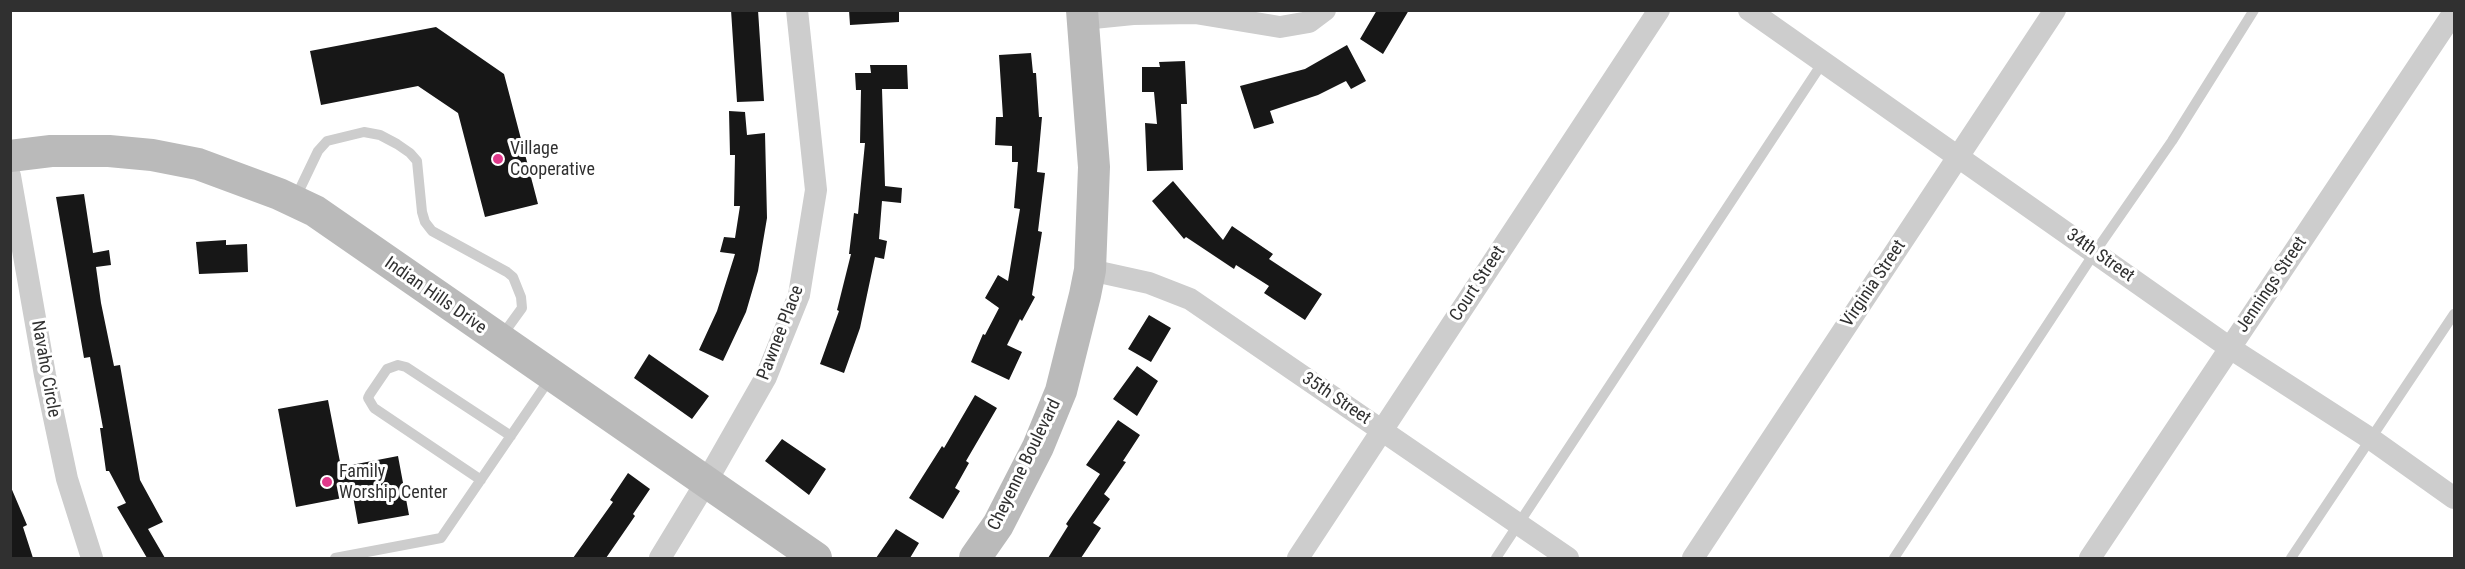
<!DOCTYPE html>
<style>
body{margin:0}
#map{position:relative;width:2465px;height:569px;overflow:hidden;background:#fff;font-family:"Roboto Condensed",sans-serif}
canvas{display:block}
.frame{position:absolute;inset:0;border:12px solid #303030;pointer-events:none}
</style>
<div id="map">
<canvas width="2465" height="569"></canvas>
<div class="frame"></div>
</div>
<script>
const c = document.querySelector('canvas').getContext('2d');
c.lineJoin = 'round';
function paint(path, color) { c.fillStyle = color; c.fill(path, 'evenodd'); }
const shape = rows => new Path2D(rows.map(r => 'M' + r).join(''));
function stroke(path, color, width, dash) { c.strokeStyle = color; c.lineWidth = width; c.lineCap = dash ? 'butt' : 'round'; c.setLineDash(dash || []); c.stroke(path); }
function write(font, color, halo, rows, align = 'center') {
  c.font = font + ' "Roboto Condensed",sans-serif'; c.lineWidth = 6; c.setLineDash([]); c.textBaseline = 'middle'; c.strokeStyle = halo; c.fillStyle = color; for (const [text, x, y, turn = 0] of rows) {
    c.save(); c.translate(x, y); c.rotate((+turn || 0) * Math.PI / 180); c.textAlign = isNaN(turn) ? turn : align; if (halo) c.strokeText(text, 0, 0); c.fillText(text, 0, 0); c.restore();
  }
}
paint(shape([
 [731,10,758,10,764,101,737,102],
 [849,10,899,10,899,22,850,25],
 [1377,10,1409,10,1383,54,1360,39],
 [436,27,504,74,538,204,485,217,458,113,418,86,321,105,310,51],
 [1347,45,1366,81,1351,89,1346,81,1318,95,1270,111,1274,123,1254,129,1240,86,1305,69],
 [1031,53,1033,73,1036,73,1039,117,1042,117,1037,172,1045,173,1038,231,1042,232,1032,295,1035,297,1022,321,1020,319,1007,345,1022,352,1009,380,971,362,983,334,985,335,999,308,985,298,998,275,1008,281,1020,209,1014,208,1018,162,1012,162,1012,146,995,145,996,117,1003,117,999,55],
 [1185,61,1187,104,1181,104,1183,170,1147,171,1145,123,1157,124,1154,92,1142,92,1142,67,1160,67,1159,62],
 [870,65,907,65,908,89,882,89,885,186,902,188,901,203,882,201,879,239,887,241,884,259,875,257,860,328,844,373,820,364,839,311,837,310,851,254,849,254,854,213,858,214,865,143,860,143,861,90,856,90,855,73,871,73],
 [729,111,745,112,747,135,765,133,767,218,758,271,746,312,723,361,699,350,717,311,735,254,720,252,724,237,735,238,740,206,734,206,735,155,730,155],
 [1173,181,1223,240,1232,226,1273,254,1269,259,1322,294,1305,320,1264,293,1269,286,1236,265,1234,269,1186,237,1184,239,1152,201],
 [84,194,93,253,109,250,111,265,96,267,101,303,114,366,120,365,140,480,163,522,148,529,165,558,147,558,117,507,126,503,109,471,106,471,100,428,103,428,90,357,84,358,56,197],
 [226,240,226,245,247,244,248,272,199,274,196,242],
 [1149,315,1171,328,1151,362,1128,349],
 [649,354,709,396,692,419,634,378],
 [1137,366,1158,381,1137,416,1113,399],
 [975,395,997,408,966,461,969,463,955,488,960,491,943,519,909,498,942,446,944,448],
 [328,400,341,467,398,456,409,515,358,524,353,496,296,507,278,409],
 [1118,420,1140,435,1123,461,1126,462,1104,494,1110,499,1093,523,1101,528,1081,558,1048,558,1068,526,1066,524,1100,474,1086,465],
 [782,439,826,469,809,495,765,461],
 [628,473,650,489,633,514,635,516,606,558,573,558,613,502,610,500],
 [10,485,27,525,23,527,33,558,10,558],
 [896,529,919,543,910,558,876,558]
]), '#171717');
stroke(shape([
 [295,199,318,151,327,141,364,132,380,135,397,144,410,153,417,161,422,212,425,222,432,231,507,272,513,277,521,297,522,308,501,337],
 [481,480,374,408,368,398,370,394,387,369,398,365,406,367,511,436],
 [335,558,441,538,551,377],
 [1496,558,1823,62],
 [1894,558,2095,252,2172,141,2254,10],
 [2291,558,2454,314]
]), '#cdcdcd', 10);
stroke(shape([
 [1749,10,2230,348,2371,439,2454,498],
 [1083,19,1133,14,1195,13,1280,27,1309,22,1325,10],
 [10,176,45,375,67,479,92,558],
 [1090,270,1149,283,1190,299,1568,558],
 [660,558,705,484,766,377,799,295,816,190,797,10],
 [1298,558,1659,10],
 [1693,558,2055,10],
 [2090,558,2454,12]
]), '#cdcdcd', 22);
stroke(shape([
 [10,156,51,151,109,151,152,155,198,164,279,194,315,211,816,558],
 [975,558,998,525,1038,447,1061,391,1085,295,1090,270,1094,167,1082,10]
]), '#bababa', 32);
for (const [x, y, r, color] of [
 [498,159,6,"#e0398b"],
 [327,482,6,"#e0398b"]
]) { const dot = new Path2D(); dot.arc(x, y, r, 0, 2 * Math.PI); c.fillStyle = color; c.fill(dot); stroke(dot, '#fff', 2); }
write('18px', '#303030', '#fff', [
 ["Village",510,149],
 ["Cooperative",510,170],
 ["Family",339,472],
 ["Worship Center",339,493]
], 'left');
write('18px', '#303030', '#fff', [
 ["34th Street",2100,256,35],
 ["Court Street",1478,284,-57],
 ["Virginia Street",1874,284,-56],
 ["Jennings Street",2272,285,-56],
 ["Indian Hills Drive",435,296,35],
 ["Pawnee Place",781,333,-69],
 ["Navaho Circle",45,369,80],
 ["35th Street",1336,399,34],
 ["Cheyenne Boulevard",1025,465,-64]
]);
</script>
